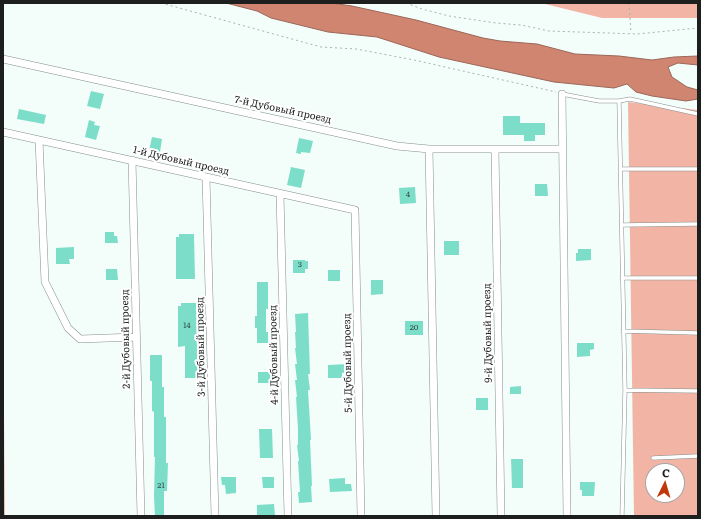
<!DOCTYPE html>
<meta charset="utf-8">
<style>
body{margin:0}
#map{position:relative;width:701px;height:519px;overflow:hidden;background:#f3fdfa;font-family:Literata,serif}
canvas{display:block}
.frame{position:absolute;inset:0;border:4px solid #1c1f1e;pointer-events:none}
.north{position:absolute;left:645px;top:463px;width:40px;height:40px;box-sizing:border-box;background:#fff;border:1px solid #a4a5a5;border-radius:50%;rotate:5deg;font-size:11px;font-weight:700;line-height:16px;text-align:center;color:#1c1f1e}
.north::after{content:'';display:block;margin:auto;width:14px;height:18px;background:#c0370d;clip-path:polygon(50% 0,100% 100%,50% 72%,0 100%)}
</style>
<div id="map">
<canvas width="701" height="519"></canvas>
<div class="frame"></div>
<div class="north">С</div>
</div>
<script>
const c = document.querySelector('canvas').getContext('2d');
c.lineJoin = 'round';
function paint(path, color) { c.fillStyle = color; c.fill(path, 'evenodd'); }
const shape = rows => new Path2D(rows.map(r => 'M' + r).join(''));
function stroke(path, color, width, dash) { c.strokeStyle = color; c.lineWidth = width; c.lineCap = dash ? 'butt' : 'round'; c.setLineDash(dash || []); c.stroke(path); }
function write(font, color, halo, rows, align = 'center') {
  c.font = font + ' Literata,serif'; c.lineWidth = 4; c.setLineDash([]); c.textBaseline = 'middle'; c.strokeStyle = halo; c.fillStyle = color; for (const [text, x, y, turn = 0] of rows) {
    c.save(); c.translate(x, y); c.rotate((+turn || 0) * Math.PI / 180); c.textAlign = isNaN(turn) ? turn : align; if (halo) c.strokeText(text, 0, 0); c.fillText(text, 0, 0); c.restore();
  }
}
paint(shape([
 [541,3,698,3,698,18,602,18],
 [628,102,698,110,698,516,634,516],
 [653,471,677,471,677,495,653,495],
 [3,314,5,516,3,516]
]), '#f2b5a5');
const water = shape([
 [226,3,331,3,352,6,416,20,483,38,500,41,537,44,575,54,619,56,652,60,674,57,698,56,698,65,678,63,668,67,672,77,687,87,698,90,698,99,686,101,652,96,636,92,627,84,614,88,554,82,439,57,377,37,328,32,271,18,257,11,226,3]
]);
paint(water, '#d08571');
stroke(water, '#9a6658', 1);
paint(shape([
 [91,91,104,94,100,109,87,106],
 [19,109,46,115,44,124,17,119],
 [503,116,520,116,520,123,545,123,545,135,535,135,535,141,524,141,524,135,503,135],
 [89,120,95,122,94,125,100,126,96,140,85,137],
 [152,137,162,139,160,152,149,151],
 [299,138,313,141,310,153,301,152,301,154,296,153],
 [291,167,305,170,301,188,287,185],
 [535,184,547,184,548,196,535,196],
 [415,187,416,203,400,204,399,188],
 [105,232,114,232,114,236,117,236,118,243,105,243],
 [179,234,194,234,195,279,176,279,176,237,179,237],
 [444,241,459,241,459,255,444,255],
 [74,247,74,259,69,259,70,264,56,264,56,248],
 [578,249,591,249,591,260,576,261,576,253,578,253],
 [293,260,305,260,305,261,308,261,308,269,305,269,305,273,293,273],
 [106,269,117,269,118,280,106,280],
 [328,270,340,270,340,281,328,281],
 [371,280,383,280,383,294,371,295],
 [257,282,268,282,268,309,266,309,266,332,268,332,268,343,257,343,257,328,255,328,255,316,257,316],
 [181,303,196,303,197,348,203,348,203,369,202,369,202,374,198,374,198,378,185,378,185,346,178,347,178,306,181,306],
 [308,313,310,374,308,374,310,390,308,390,311,440,310,440,312,486,311,486,312,502,299,503,298,492,300,492,298,461,299,461,297,445,298,445,298,429,296,397,297,397,295,380,297,380,295,364,297,364,295,348,296,348,295,332,296,332,295,314],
 [405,321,423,321,423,335,405,335],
 [577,343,594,343,594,349,590,350,590,356,577,357],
 [150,355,162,355,162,387,164,387,164,417,166,417,166,463,168,463,167,491,164,491,164,516,155,516,154,496,155,457,154,457,154,412,152,411,152,381,150,381],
 [349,364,349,372,342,373,342,378,328,378,328,365],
 [258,372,271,372,271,383,258,383],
 [521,386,521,394,510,394,510,387],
 [476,398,488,398,488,410,476,410],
 [259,429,272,429,273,458,260,458],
 [511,459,523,459,523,488,512,488],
 [221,477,236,477,236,493,226,494,225,485,222,485],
 [262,477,274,477,274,488,263,488],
 [345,478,345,484,351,484,352,491,330,492,329,479],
 [580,482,595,482,594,496,582,496,582,490,580,490],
 [274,504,275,516,257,516,257,505]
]), '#7cdec9');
const lane = shape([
 [562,94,599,101,619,101,630,99,698,114],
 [619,101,625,390,622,516],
 [621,169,698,169],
 [622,225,698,224],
 [622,278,698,278],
 [623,331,698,333],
 [625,390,698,391],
 [653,458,698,456]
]);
const street = shape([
 [3,59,397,146,429,149,563,149],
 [562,94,567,516],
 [3,132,355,210,361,516],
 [39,140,45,282,68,328,80,339,136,337],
 [429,149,436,516],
 [495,149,501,516],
 [132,160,141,516],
 [206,177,215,516],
 [280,194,288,516]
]);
stroke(lane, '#858e8c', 4.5);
stroke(street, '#858e8c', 8);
stroke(shape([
 [161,3,321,47,356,49,414,60,556,92],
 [406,3,422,9,449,16,496,23,521,25,549,31,637,34,698,28],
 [629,3,631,33]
]), '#a9b1af', 1, [2, 3]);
stroke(lane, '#fff', 3.5);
stroke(street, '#fff', 7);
write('8px', '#344f49', null, [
 ["4",408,195],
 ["3",300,265],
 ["14",187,326],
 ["20",414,328],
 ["21",161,486]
]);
write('10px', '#1c1f1e', '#fff', [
 ["7-й Дубовый проезд",283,110,12],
 ["1-й Дубовый проезд",181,161,13],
 ["9-й Дубовый проезд",488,333,-91],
 ["2-й Дубовый проезд",126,339,-91],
 ["3-й Дубовый проезд",201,347,-91],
 ["4-й Дубовый проезд",274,355,-91],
 ["5-й Дубовый проезд",348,363,-91]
]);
</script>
